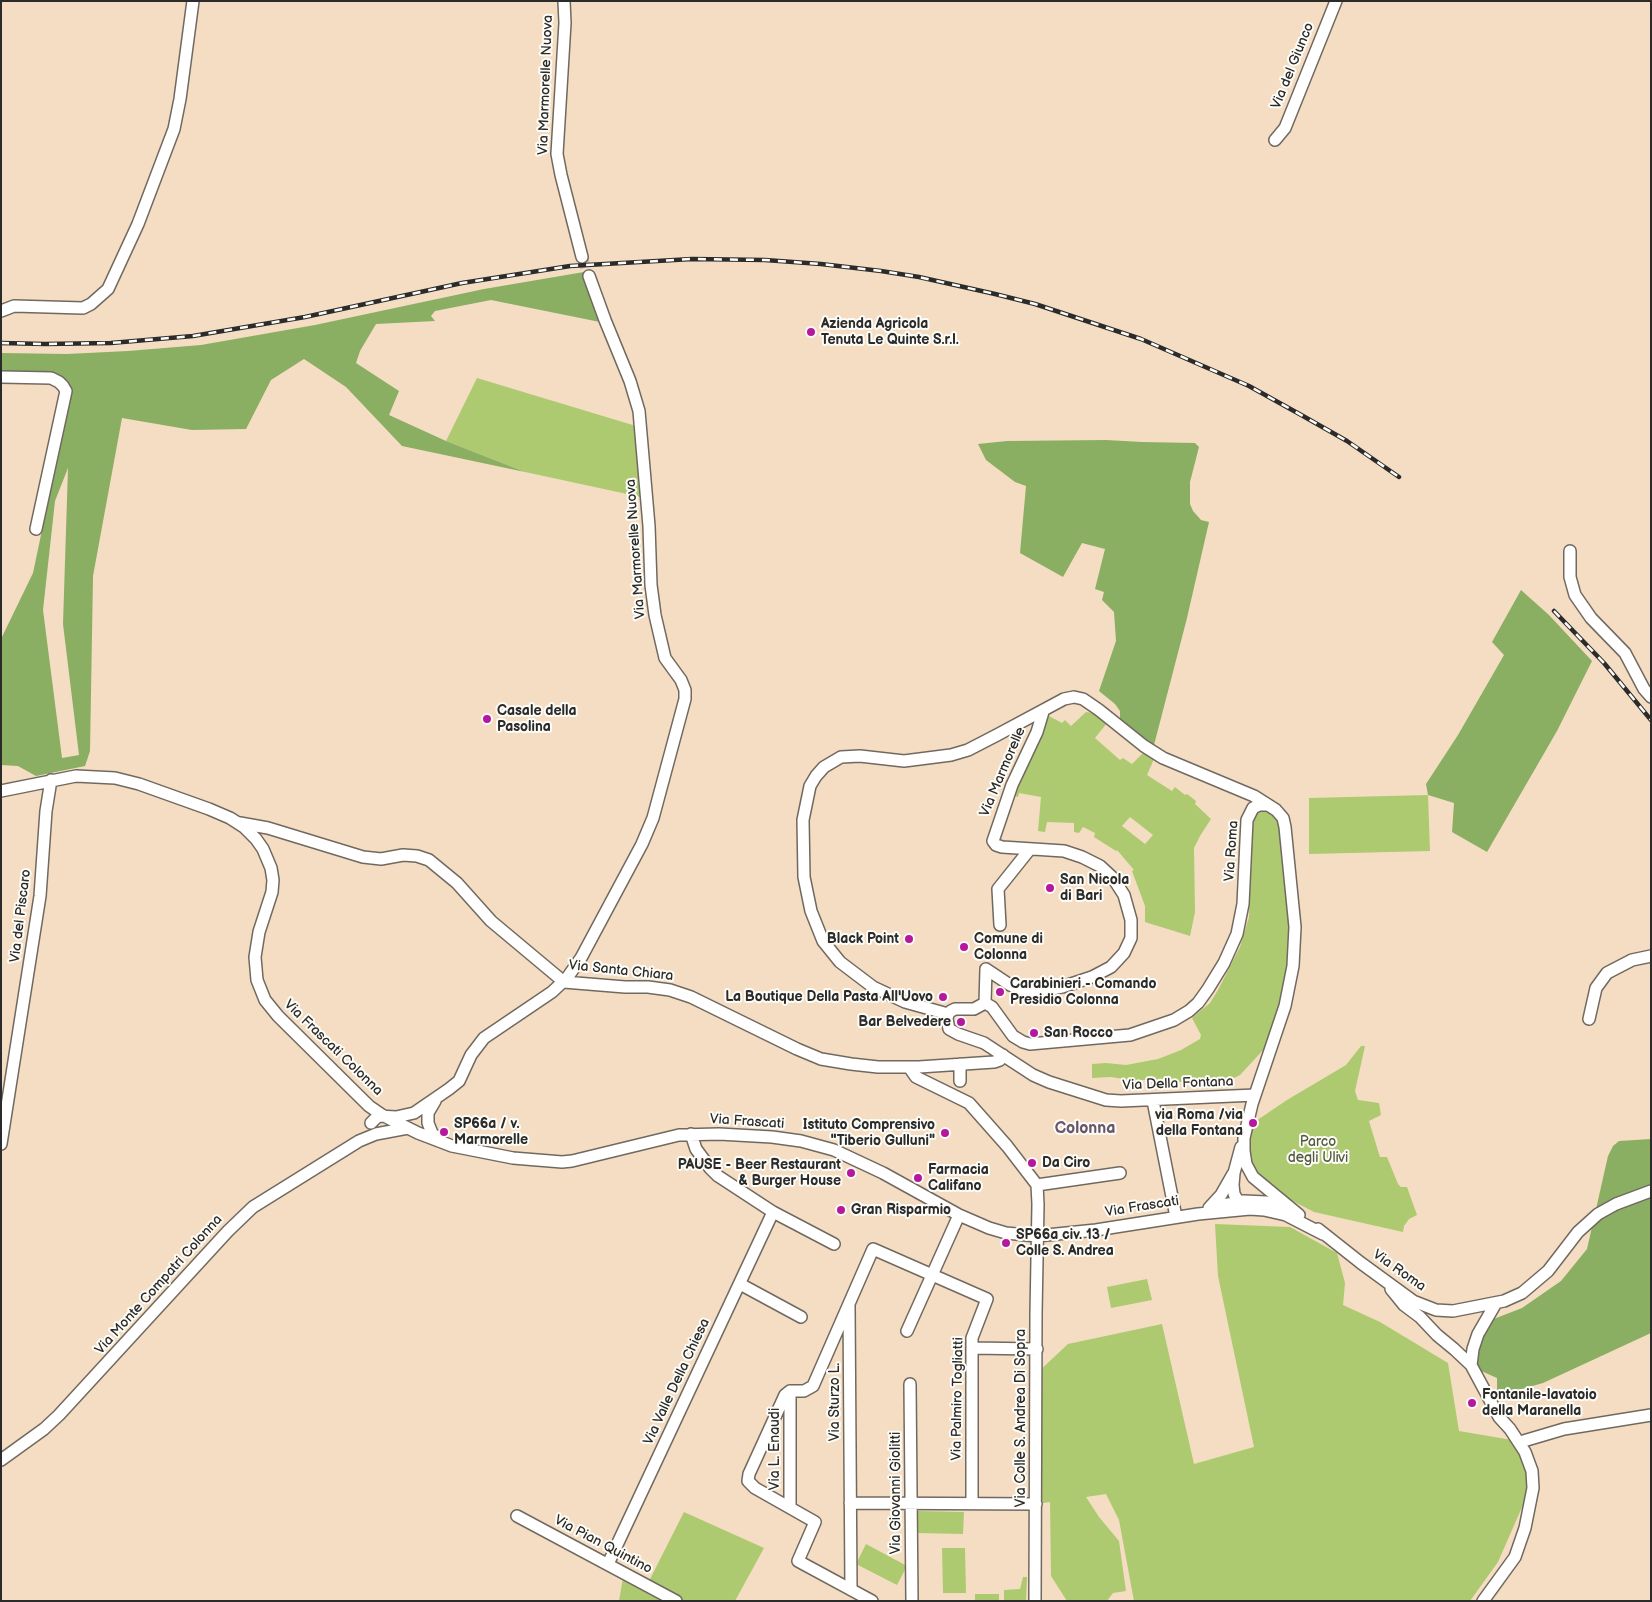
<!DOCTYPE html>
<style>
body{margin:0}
#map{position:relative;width:1652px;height:1602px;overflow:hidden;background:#f4ddc2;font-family:"Balsamiq Sans",sans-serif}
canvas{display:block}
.frame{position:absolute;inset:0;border:2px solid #2b2b2b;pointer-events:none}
</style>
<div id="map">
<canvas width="1652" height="1602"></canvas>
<div class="frame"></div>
</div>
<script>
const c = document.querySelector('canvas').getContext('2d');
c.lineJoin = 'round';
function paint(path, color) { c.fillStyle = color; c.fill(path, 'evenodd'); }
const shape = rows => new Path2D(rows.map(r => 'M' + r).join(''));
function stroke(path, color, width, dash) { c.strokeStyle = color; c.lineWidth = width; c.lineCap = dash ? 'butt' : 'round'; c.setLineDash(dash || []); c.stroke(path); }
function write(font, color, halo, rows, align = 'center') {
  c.font = font + ' "Balsamiq Sans",sans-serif'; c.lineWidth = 4; c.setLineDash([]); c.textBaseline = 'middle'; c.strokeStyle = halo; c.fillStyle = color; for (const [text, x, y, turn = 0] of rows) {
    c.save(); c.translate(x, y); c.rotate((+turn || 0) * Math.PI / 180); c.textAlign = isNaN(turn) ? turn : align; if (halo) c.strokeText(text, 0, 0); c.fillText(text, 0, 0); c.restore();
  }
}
paint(shape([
 [477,378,636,426,641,497,525,472,446,441],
 [1086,712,1092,713,1107,723,1095,738,1120,760,1123,758,1132,764,1143,753,1154,759,1147,775,1172,791,1175,787,1185,795,1187,794,1196,801,1195,804,1211,819,1200,836,1194,848,1195,912,1190,936,1145,922,1145,906,1132,871,1134,870,1117,850,1116,851,1094,837,1095,833,1083,827,1079,833,1074,832,1074,823,1047,822,1045,832,1038,831,1041,797,1019,793,1018,797,1014,796,1016,786,1046,720,1049,716,1062,723,1065,720,1071,726],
 [1130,817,1153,835,1145,844,1122,826],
 [1428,795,1430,851,1309,854,1309,798],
 [1265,810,1272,813,1279,822,1290,928,1289,966,1279,1005,1265,1048,1240,1075,1232,1079,1211,1081,1210,1083,1156,1081,1155,1077,1147,1080,1137,1080,1137,1081,1111,1077,1092,1078,1092,1064,1106,1063,1126,1065,1158,1059,1181,1050,1200,1039,1201,1035,1192,1018,1210,1003,1218,990,1240,947,1249,917,1251,822,1256,813],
 [1361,1046,1365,1046,1355,1091,1358,1100,1379,1103,1381,1115,1369,1121,1379,1154,1380,1157,1387,1157,1398,1184,1401,1187,1407,1187,1417,1215,1409,1219,1404,1226,1403,1232,1314,1212,1287,1198,1264,1180,1253,1168,1247,1156,1253,1123,1287,1100,1346,1065],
 [1215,1224,1290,1227,1337,1253,1345,1283,1343,1305,1380,1322,1448,1363,1459,1431,1512,1440,1528,1469,1526,1498,1498,1562,1470,1601,1134,1601,1119,1520,1106,1494,1086,1497,1099,1517,1119,1541,1126,1591,1113,1593,1107,1601,1067,1601,1051,1576,1050,1502,1036,1504,1037,1373,1068,1344,1162,1324,1194,1464,1254,1447,1218,1276],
 [1147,1279,1152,1300,1111,1308,1107,1287],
 [918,1511,964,1512,963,1534,917,1533],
 [684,1512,764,1548,735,1601,619,1601,624,1572,647,1585],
 [866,1544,907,1566,897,1585,856,1564],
 [942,1548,965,1548,966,1593,943,1593],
 [1023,1577,1027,1577,1026,1601,1004,1601,1004,1590,1020,1589],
 [975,1594,999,1594,999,1601,975,1601]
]), '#adca70');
paint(shape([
 [584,272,590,297,600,322,491,300,435,311,431,316,435,321,376,324,360,351,356,363,399,391,389,415,446,441,525,472,402,446,346,387,304,359,271,380,246,429,192,430,122,418,93,576,90,751,85,766,36,776,18,766,1,765,1,639,33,573,58,454,69,387,1,374,1,353,67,354,128,351,201,345,315,325,484,289],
 [68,468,63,624,79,755,62,758,43,610,55,501],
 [1106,440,1142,442,1195,443,1199,447,1190,482,1190,504,1193,511,1201,520,1209,522,1187,618,1154,745,1120,720,1120,711,1115,704,1099,691,1116,641,1114,612,1102,600,1104,592,1095,589,1105,549,1082,543,1063,577,1020,553,1026,486,1015,482,986,460,978,444,1007,441],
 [1521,590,1549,615,1592,661,1557,731,1487,852,1452,832,1454,803,1428,795,1426,784,1458,735,1504,655,1492,642],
 [1651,1139,1651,1333,1543,1383,1497,1396,1497,1378,1479,1370,1474,1349,1491,1320,1522,1308,1561,1281,1587,1249,1608,1156,1613,1146,1619,1141]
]), '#8aae62');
stroke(shape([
 [582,257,589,276]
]), '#ccb9a4', 11, [11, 5.5]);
const minor = shape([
 [564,1,565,23,557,154,561,175,582,257],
 [1275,140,1285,128,1336,1],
 [1,311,14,306,83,308,91,304,108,289,138,224,174,129,180,99,193,1],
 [1,377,51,378,59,382,63,386,66,391,36,529],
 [1570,551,1570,577,1575,595,1591,618,1625,653,1644,689,1651,697],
 [1,791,76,776,115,778,139,784,209,809,230,818,244,827,256,839,263,849,271,868,273,880,272,892,259,932,255,957,257,980,265,1000,278,1016,369,1106,382,1115,418,1133,452,1146,513,1158,562,1162,572,1161,679,1135,719,1134,772,1137,801,1141,834,1150,883,1173,959,1215,989,1228,1006,1233,1037,1236,1096,1230,1198,1214,1250,1209,1264,1210,1286,1215,1323,1234],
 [240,823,268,828,363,857,381,859,403,855,417,856,429,860,457,883,491,921,564,982,625,987,648,987,670,990,691,997,797,1049,821,1059,851,1064,878,1067,919,1067,994,1062,1000,1060,1003,1055],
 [1000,925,998,889,1030,849],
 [986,969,1010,985,1025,990,1042,991,1062,987,1092,977,1111,967,1124,953,1131,938,1131,920,1124,895,1113,878,1100,866,1082,857,1064,851,1002,847,996,845,993,841,1012,785,1037,732,1043,712],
 [985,1003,992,1007,1013,1036,1023,1042,1030,1044,1130,1035,1174,1020,1189,1011,1198,1003,1208,989,1224,963,1237,934,1243,904,1247,820,1253,808,1259,805,1267,805],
 [985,1003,974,1009,955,1009,951,1011,948,1014,947,1019,949,1029,958,1034,984,1043,1033,1075,1049,1082,1106,1100,1121,1101,1255,1095],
 [985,1003,986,969],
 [948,1014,905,1002,873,987,840,962,823,941,811,911,804,877,803,820,810,786,816,776,824,767,841,757,860,756,904,761,951,755,968,750,997,735,1064,699,1074,697,1083,699,1099,710,1144,746,1163,758,1254,796,1276,810,1283,818,1285,827,1295,927,1293,966,1285,1006,1252,1104,1244,1138,1244,1151,1246,1164,1253,1177,1299,1215],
 [1589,1019,1596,988,1607,973,1632,960,1651,956],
 [960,1064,960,1081],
 [909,1067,916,1077,969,1103,1007,1146,1037,1185,1038,1204,1036,1314,1035,1601],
 [435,1101,428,1113,428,1123,432,1133,441,1141],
 [1153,1101,1176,1217],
 [371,1123,378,1116,396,1117,414,1113,449,1089,459,1081,471,1055,484,1038,552,992,567,978,581,958,642,844,653,818,685,699,685,690,681,680,665,658,655,615,651,585,649,526,639,411,630,381,605,320,589,276],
 [691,1134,696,1149,710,1168,718,1176,773,1212,834,1244],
 [1,1144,40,896,46,811,51,780],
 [1241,1147,1234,1173,1233,1185,1234,1194,1242,1208],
 [1037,1185,1120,1173],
 [1218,1206,1244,1201,1266,1202,1286,1208],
 [1209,1208,1221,1195,1233,1174],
 [1318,1229,1361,1263,1413,1301,1436,1310,1453,1311,1504,1301,1522,1293,1548,1271,1578,1232,1598,1214,1616,1204,1651,1191],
 [740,1284,801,1317],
 [1391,1289,1404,1305,1420,1317,1437,1335,1454,1349,1471,1365],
 [849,1306,851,1589],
 [907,1331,959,1215],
 [972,1348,1037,1349],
 [910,1384,912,1601],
 [1520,1442,1564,1429,1651,1415],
 [1,1460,44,1429,59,1415,228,1231,253,1207,359,1141,376,1134,408,1128],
 [850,1503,1036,1504],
 [790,1507,790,1391],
 [517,1516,676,1601],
 [608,1564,773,1212],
 [872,1601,798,1561,815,1522,755,1488,748,1481,749,1474,785,1395,790,1391,804,1391,813,1386,873,1249,987,1299,972,1338,972,1503],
 [1483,1601,1515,1557,1525,1528,1533,1488,1532,1471,1525,1452,1510,1429,1499,1417,1471,1365,1473,1349,1478,1334,1496,1303]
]);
stroke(minor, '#716960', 14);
stroke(minor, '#fff', 11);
const rail = shape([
 [1,343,45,344,111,343,193,336,305,317,462,283,570,266,692,259,765,260,821,264,881,271,919,277,995,294,1035,304,1141,339,1249,386,1303,416,1347,441,1399,477],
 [1554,611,1604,663,1651,720]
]);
stroke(rail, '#2b2b2b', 4.5);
stroke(rail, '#fdfcf7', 2.5, [8]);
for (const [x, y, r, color] of [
 [811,332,5,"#b5179e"],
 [487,719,5,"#b5179e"],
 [1050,888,5,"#b5179e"],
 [909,939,5,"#b5179e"],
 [964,947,5,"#b5179e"],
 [1000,992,5,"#b5179e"],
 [943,997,5,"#b5179e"],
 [961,1022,5,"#b5179e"],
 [1034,1033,5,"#b5179e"],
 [1253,1123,5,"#b5179e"],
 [444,1132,5,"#b5179e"],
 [945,1133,5,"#b5179e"],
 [1032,1163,5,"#b5179e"],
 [851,1173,5,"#b5179e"],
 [918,1178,5,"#b5179e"],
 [841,1210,5,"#b5179e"],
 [1006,1243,5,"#b5179e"],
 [1472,1403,5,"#b5179e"]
]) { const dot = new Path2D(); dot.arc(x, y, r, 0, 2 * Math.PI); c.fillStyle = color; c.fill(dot); stroke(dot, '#fdfcf7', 2); }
write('14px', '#2b2b2b', '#fdfcf7', [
 ["Via del Giunco",1293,66,-68],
 ["Via Marmorelle Nuova",546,85,-88],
 ["Via Marmorelle Nuova",636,549,-94],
 ["Via Marmorelle",1003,772,-67],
 ["Via Roma",1232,851,-86],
 ["Via del Piscaro",21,916,-83],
 ["Via Santa Chiara",621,971,6],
 ["Via Frascati Colonna",333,1048,44],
 ["Via Della Fontana",1178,1084,-2],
 ["Via Frascati",747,1122,4],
 ["Via Frascati",1142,1207,-9],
 ["Via Roma",1399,1271,35],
 ["Via Monte Compatri Colonna",159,1285,-48],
 ["Via Valle Della Chiesa",677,1382,-65],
 ["Via Palmiro Togliatti",958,1399,-89],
 ["Via Sturzo L.",835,1402,-90],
 ["Via Colle S. Andrea Di Sopra",1021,1418,-90],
 ["Via L. Enaudi",775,1449,-90],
 ["Via Giovanni Giolitti",896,1493,-90],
 ["Via Pian Quintino",603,1545,28]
]);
write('bold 14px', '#2b2b2b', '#fdfcf7', [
 ["Azienda Agricola",821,324],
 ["Tenuta Le Quinte S.r.l.",821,340],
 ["Casale della",497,711],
 ["Pasolina",497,727],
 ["San Nicola",1060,880],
 ["di Bari",1060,896],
 ["Black Point",899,939,"right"],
 ["Comune di",974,939],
 ["Colonna",974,955],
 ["Carabinieri - Comando",1010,984],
 ["Presidio Colonna",1010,1000],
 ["La Boutique Della Pasta All'Uovo",933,997,"right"],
 ["Bar Belvedere",951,1022,"right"],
 ["San Rocco",1044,1033],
 ["via Roma /via",1243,1115,"right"],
 ["della Fontana",1243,1131,"right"],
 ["SP66a / v.",454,1124],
 ["Marmorelle",454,1140],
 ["Istituto Comprensivo",935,1125,"right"],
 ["\"Tiberio Gulluni\"",935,1141,"right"],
 ["Da Ciro",1042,1163],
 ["PAUSE - Beer Restaurant",841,1165,"right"],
 ["& Burger House",841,1181,"right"],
 ["Farmacia",928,1170],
 ["Califano",928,1186],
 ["Gran Risparmio",851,1210],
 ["SP66a civ. 13 /",1016,1235],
 ["Colle S. Andrea",1016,1251],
 ["Fontanile-lavatoio",1482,1395],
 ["della Maranella",1482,1411]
], 'left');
write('14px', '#525b40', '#fdfcf7', [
 ["Parco",1318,1142],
 ["degli Ulivi",1318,1158]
]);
write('bold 16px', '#67576b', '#fdfcf7', [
 ["Colonna",1085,1129]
]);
</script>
